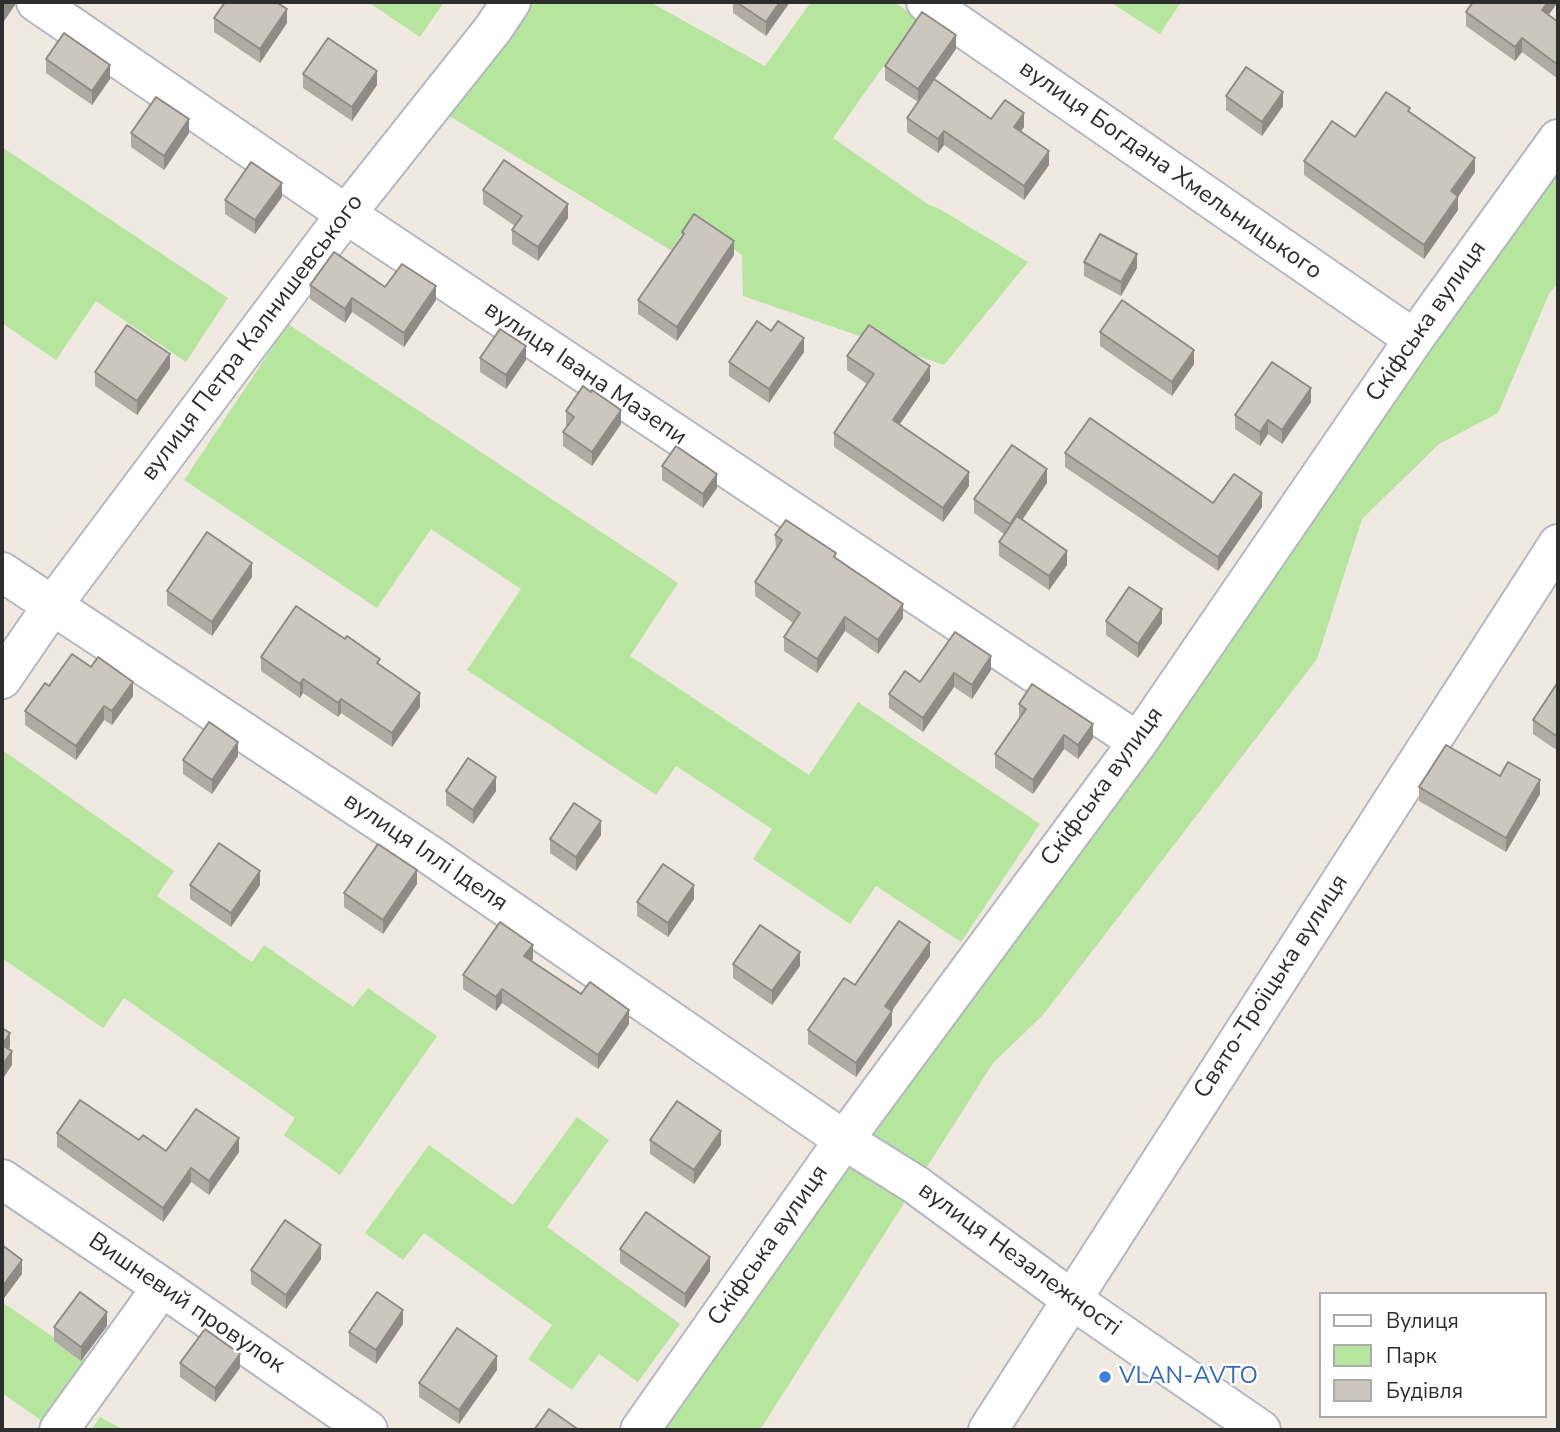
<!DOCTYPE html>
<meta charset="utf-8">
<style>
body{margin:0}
#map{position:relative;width:1560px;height:1432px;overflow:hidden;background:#efe9e1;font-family:"Nunito Sans",sans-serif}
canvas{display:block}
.frame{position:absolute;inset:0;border:4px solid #2e2e2e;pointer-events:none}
.legend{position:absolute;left:1319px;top:1292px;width:228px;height:126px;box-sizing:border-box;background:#fff;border:2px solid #ababab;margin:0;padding:9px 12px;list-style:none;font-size:21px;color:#2e2e2e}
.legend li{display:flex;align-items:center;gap:14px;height:35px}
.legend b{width:35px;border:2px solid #ababab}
</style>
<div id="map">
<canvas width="1560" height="1432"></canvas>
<div class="frame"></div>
<ul class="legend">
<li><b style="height:9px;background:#fff"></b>Вулиця</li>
<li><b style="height:19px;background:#b6e59e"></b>Парк</li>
<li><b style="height:19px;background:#cbc7bf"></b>Будівля</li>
</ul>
</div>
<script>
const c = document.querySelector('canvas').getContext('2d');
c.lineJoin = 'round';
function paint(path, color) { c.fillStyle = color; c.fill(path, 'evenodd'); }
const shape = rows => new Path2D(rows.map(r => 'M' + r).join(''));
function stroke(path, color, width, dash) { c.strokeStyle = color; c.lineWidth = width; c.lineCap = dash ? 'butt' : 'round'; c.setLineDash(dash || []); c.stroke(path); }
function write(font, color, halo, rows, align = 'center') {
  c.font = font + ' "Nunito Sans",sans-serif'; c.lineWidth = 5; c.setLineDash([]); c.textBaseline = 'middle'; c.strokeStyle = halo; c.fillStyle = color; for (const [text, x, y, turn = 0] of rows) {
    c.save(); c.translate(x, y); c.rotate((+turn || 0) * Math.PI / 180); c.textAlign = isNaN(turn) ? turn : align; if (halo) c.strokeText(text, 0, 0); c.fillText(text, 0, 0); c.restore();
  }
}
paint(shape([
 [368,2,444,2,420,37],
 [531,2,650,2,765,66,811,2,894,2,917,18,833,138,929,205,938,208,1028,262,944,365,743,296,742,255,690,219,672,251,446,114],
 [1110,2,1181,2,1160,34],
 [1558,139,1558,283,1549,294,1498,413,1439,444,1362,519,1317,659,1043,1015,993,1063,760,1430,640,1430],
 [2,147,228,298,186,362,96,301,56,360,2,323],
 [288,324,678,583,630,656,809,775,858,702,1040,824,961,942,876,886,850,924,753,859,772,829,676,766,656,795,467,670,521,589,431,529,377,608,184,480],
 [4,751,174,871,157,896,252,962,264,945,353,1007,368,988,437,1036,340,1175,284,1135,295,1118,124,998,103,1028,2,958,2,754],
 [577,1117,609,1140,547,1227,680,1324,638,1382,599,1354,572,1390,528,1359,552,1325,424,1233,403,1260,365,1233,429,1145,513,1205],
 [2,1302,87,1360,42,1421,2,1393],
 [100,1417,124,1430,91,1430]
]), '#b6e59e');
const minor = shape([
 [36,2,346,214,1138,742],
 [926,2,1414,339],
 [2,572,430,855,844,1140,916,1185,1071,1299,1261,1430],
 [2,679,52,606,346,214,493,29,511,2],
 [2,1179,162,1287,368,1430],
 [59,1430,162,1287],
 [640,1430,844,1140,1138,742,1414,339,1558,139],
 [988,1430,1558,544]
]);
stroke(minor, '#b4b7c1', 42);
stroke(minor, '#fff', 38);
paint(shape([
 [733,2,790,2,766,36,733,13],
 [1473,2,1558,2,1548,15,1558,22,1558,79,1522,52,1515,61,1466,26,1466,12],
 [214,18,287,23,260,63,214,32],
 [956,49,934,80,991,119,1024,127,1021,131,1049,165,1024,200,944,145,938,153,907,132,907,118,918,102,885,80,885,66],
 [46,59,110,79,92,105,46,73],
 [303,74,377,85,352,121,303,88],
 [1226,96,1283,106,1262,136,1226,110],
 [1410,113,1475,172,1458,197,1458,210,1424,259,1304,175,1304,161],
 [131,133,189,133,164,170,131,147],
 [483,190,568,218,538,261,512,244,512,230,515,226,483,204],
 [282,197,255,234,225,214,225,200],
 [682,232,734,255,677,341,638,314,638,300,682,238],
 [1084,262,1137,268,1121,296,1084,276],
 [310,285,385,287,436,300,404,347,352,312,345,323,310,299],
 [1100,332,1194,364,1172,396,1100,346],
 [804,352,769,403,729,376,729,362],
 [847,356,930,380,899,425,969,486,943,522,834,447,834,433,867,384,847,370],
 [480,358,526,360,506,389,480,372],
 [170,368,137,415,95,386,95,372],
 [591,392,621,424,592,466,563,446,563,432,567,426,566,425,566,411],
 [1311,402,1282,444,1268,434,1260,446,1235,429,1235,415],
 [1065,453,1213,503,1262,507,1218,571,1065,467],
 [662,466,717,488,703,508,662,480],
 [1047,483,1022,520,1067,565,1049,590,999,556,999,542,1004,534,974,513,974,499],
 [775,535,836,558,903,618,878,654,845,631,817,673,784,651,784,637,793,623,755,596,755,582,776,550],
 [252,577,212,636,167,605,167,591],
 [1106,621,1162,623,1138,658,1106,635],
 [955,632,991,670,972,699,954,687,923,732,889,708,889,694,920,682],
 [261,657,380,665,420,707,392,747,341,713,338,717,303,693,300,698,261,671],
 [1558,682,1558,751,1533,734,1533,720],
 [49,686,133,696,112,725,104,720,76,760,25,725,25,711],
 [1019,704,1093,738,1078,759,1064,749,1033,794,995,768,995,754,1019,718],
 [238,756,212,794,183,774,183,760],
 [1500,776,1540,794,1506,852,1419,801,1419,787],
 [446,791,496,791,473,824,446,805],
 [601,835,576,871,550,853,550,839],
 [417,884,383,934,344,907,344,893],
 [190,885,260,885,231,927,190,899],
 [694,899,668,937,637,916,637,902],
 [930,956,892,1011,892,1025,856,1077,808,1044,808,1030,855,985],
 [533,959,531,961,581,994,629,1024,598,1069,502,1003,496,1011,463,989,463,975],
 [733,964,800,966,772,1005,733,978],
 [57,1133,139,1140,166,1151,239,1152,209,1195,191,1182,163,1222,57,1147],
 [650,1140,721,1145,694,1184,650,1154],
 [620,1249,710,1271,685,1308,620,1263],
 [321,1259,286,1309,251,1284,251,1270],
 [403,1324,376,1364,349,1346,349,1332],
 [107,1326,81,1361,54,1341,54,1327],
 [180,1363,240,1368,215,1402,180,1377],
 [497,1370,459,1424,419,1397,419,1383]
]), '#afaba4');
paint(shape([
 [7,2,15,2,15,5,2,24,2,10],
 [780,2,790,2,766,36,766,22],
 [1548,2,1558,2,1542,24,1542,10],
 [287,9,287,23,260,63,260,49],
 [956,35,956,49,918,103,918,89],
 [1522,38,1522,52,1515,61,1515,47],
 [110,65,110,79,92,105,92,91],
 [377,71,377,85,352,121,352,107],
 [1283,92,1283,106,1262,136,1262,122],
 [1024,113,1024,127,1014,141,1014,127],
 [189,119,189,133,164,170,164,156],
 [944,131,944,145,938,153,938,139],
 [1049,151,1049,165,1024,200,1024,186],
 [1475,158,1475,172,1458,197,1458,210,1424,259,1424,245,1451,191],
 [282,183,282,197,255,234,255,220],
 [568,204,568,218,538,261,538,247],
 [734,241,734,255,677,341,677,327],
 [1137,254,1137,268,1121,296,1121,282],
 [436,286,436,300,404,347,404,333],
 [352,298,352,312,345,323,345,309],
 [804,338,804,352,769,403,769,389],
 [526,346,526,360,506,389,506,375],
 [1194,350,1194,364,1172,396,1172,382],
 [170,354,170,368,137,415,137,401],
 [930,366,930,380,893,434,893,420],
 [1311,388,1311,402,1282,444,1282,430],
 [621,410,621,424,592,466,592,452],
 [1268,420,1268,434,1260,446,1260,432],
 [1047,469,1047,483,1010,538,1010,524],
 [969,472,969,486,943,522,943,508],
 [717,474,717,488,703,508,703,494],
 [1262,493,1262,507,1218,571,1218,557],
 [1067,551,1067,565,1049,590,1049,576],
 [252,563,252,577,212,636,212,622],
 [903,604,903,618,878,654,878,640],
 [1162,609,1162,623,1138,658,1138,644],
 [845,617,845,631,817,673,817,659],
 [991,656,991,670,972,699,972,685],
 [954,673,954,687,923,732,923,718],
 [303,679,303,693,300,698,300,684],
 [133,682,133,696,112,725,112,711],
 [420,693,420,707,392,747,392,733],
 [341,699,341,713,338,717,338,703],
 [104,706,104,720,76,760,76,746],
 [1093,724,1093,738,1078,759,1078,745],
 [1064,735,1064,749,1033,794,1033,780],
 [238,742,238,756,212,794,212,780],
 [496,777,496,791,473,824,473,810],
 [1540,780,1540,794,1506,852,1506,838],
 [601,821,601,835,576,871,576,857],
 [417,870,417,884,383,934,383,920],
 [260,871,260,885,231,927,231,913],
 [694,885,694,899,668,937,668,923],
 [930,942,930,956,885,1020,885,1006],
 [533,945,533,959,524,970,524,956],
 [800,952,800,966,772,1005,772,991],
 [502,989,502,1003,496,1011,496,997],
 [629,1010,629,1024,598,1069,598,1055],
 [892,1011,892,1025,856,1077,856,1063],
 [10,1033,10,1047,2,1059,2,1045],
 [12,1051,12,1065,2,1080,2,1066],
 [721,1131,721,1145,694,1184,694,1170],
 [239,1138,239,1152,209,1195,209,1181],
 [191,1168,191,1182,163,1222,163,1208],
 [321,1245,321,1259,286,1309,286,1295],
 [710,1257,710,1271,685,1308,685,1294],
 [22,1260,22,1274,2,1301,2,1287],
 [403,1310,403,1324,376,1364,376,1350],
 [107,1312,107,1326,81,1361,81,1347],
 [240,1354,240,1368,215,1402,215,1388],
 [497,1356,497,1370,459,1424,459,1410]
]), '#8e8b86');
const building = shape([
 [2,2,7,2,2,10,2,2],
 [225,2,276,2,287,9,260,49,214,18,225,2],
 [736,2,780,2,766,22,736,2],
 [1473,2,1548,2,1542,10,1558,22,1558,65,1522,38,1515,47,1466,12,1473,2],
 [922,12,956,35,918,89,885,66,922,12],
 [64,33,110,65,92,91,46,59,64,33],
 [328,38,377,71,352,107,303,74,328,38],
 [1246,67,1283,92,1262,122,1226,96,1246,67],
 [934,79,991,119,1005,100,1024,113,1014,127,1049,151,1024,186,944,131,938,139,907,118,934,79],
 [1386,92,1410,108,1408,111,1475,158,1451,191,1458,196,1424,245,1304,161,1332,121,1355,137,1386,92],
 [156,97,189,119,164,156,131,133,156,97],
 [504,160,568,204,538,247,512,230,522,216,483,190,504,160],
 [251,162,282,183,255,220,225,200,251,162],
 [694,214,734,241,677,327,638,300,684,234,682,232,694,214],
 [1100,234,1137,254,1121,282,1084,262,1100,234],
 [334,252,385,287,402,264,436,286,404,333,352,298,345,309,310,285,334,252],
 [1122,300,1194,350,1172,382,1100,332,1122,300],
 [757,321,771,331,778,321,804,338,769,389,729,362,757,321],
 [127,325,170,354,137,401,95,372,127,325],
 [869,325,930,366,893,420,969,472,943,508,834,433,874,374,847,356,869,325],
 [500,329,526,346,506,375,480,358,500,329],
 [1272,362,1311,388,1282,430,1268,420,1260,432,1235,415,1272,362],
 [583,386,591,392,592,390,621,410,592,452,563,432,574,417,566,411,583,386],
 [1090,418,1213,503,1234,474,1262,493,1218,557,1065,453,1090,418],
 [1012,445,1047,469,1010,524,974,499,1012,445],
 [676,446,717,474,703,494,662,466,676,446],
 [1017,516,1067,551,1049,576,999,542,1017,516],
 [786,520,836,553,834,557,903,604,878,640,845,617,817,659,784,637,800,613,755,582,782,540,775,535,786,520],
 [207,532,252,563,212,622,167,591,207,532],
 [1129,587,1162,609,1138,644,1106,621,1129,587],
 [296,606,345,639,347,636,380,659,377,663,420,693,392,733,341,699,338,703,303,679,300,684,261,657,296,606],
 [955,632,991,656,972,685,954,673,923,718,889,694,905,671,920,682,955,632],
 [72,654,91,667,98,657,133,682,112,711,104,706,76,746,25,711,45,683,49,686,72,654],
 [1558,682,1558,737,1533,720,1558,682],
 [1032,684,1093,724,1078,745,1064,735,1033,780,995,754,1026,709,1019,704,1032,684],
 [209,722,238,742,212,780,183,760,209,722],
 [1446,745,1500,776,1508,762,1540,780,1506,838,1419,787,1446,745],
 [468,758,496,777,473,810,446,791,468,758],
 [574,803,601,821,576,857,550,839,574,803],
 [219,843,260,871,231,913,190,885,219,843],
 [378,844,417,870,383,920,344,893,378,844],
 [663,864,694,885,668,923,637,902,663,864],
 [899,921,930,942,885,1006,892,1011,856,1063,808,1030,844,978,855,985,899,921],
 [500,922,533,945,524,956,581,994,590,982,629,1010,598,1055,502,989,496,997,463,975,500,922],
 [760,925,800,952,772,991,733,964,760,925],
 [2,1028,10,1033,2,1045,12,1051,2,1066,2,1028],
 [80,1100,139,1140,143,1135,166,1151,196,1109,239,1138,209,1181,191,1168,163,1208,57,1133,80,1100],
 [677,1101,721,1131,694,1170,650,1140,677,1101],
 [646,1212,710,1257,685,1294,620,1249,646,1212],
 [285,1220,321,1245,286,1295,251,1270,285,1220],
 [2,1245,22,1260,2,1287,2,1245],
 [80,1292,107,1312,81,1347,54,1327,80,1292],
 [377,1292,403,1310,376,1350,349,1332,377,1292],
 [457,1328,497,1356,459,1410,419,1383,457,1328],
 [205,1329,240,1354,215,1388,180,1363,205,1329],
 [549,1409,579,1430,534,1430,549,1409]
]);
paint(building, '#cbc7bf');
stroke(building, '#8e8b86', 2);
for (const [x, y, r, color] of [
 [1105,1377,7,"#3f7fe0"]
]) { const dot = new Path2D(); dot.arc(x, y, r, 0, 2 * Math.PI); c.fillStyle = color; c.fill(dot); stroke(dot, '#fff', 2.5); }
write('24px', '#2e2e2e', '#fff', [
 ["вулиця Богдана Хмельницького",1170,171,35],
 ["Скіфська вулиця",1427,322,-55],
 ["вулиця Петра Калнишевського",253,338,-53],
 ["вулиця Івана Мазепи",585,374,34],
 ["Скіфська вулиця",1103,787,-54],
 ["вулиця Іллі Іделя",425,853,34],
 ["Свято-Троїцька вулиця",1272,987,-57],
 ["Скіфська вулиця",769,1246,-55],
 ["вулиця Незалежності",1019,1260,36],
 ["Вишневий провулок",186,1304,34]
]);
write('24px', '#366cbe', '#fff', [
 ["VLAN-AVTO",1119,1377]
], 'left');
</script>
